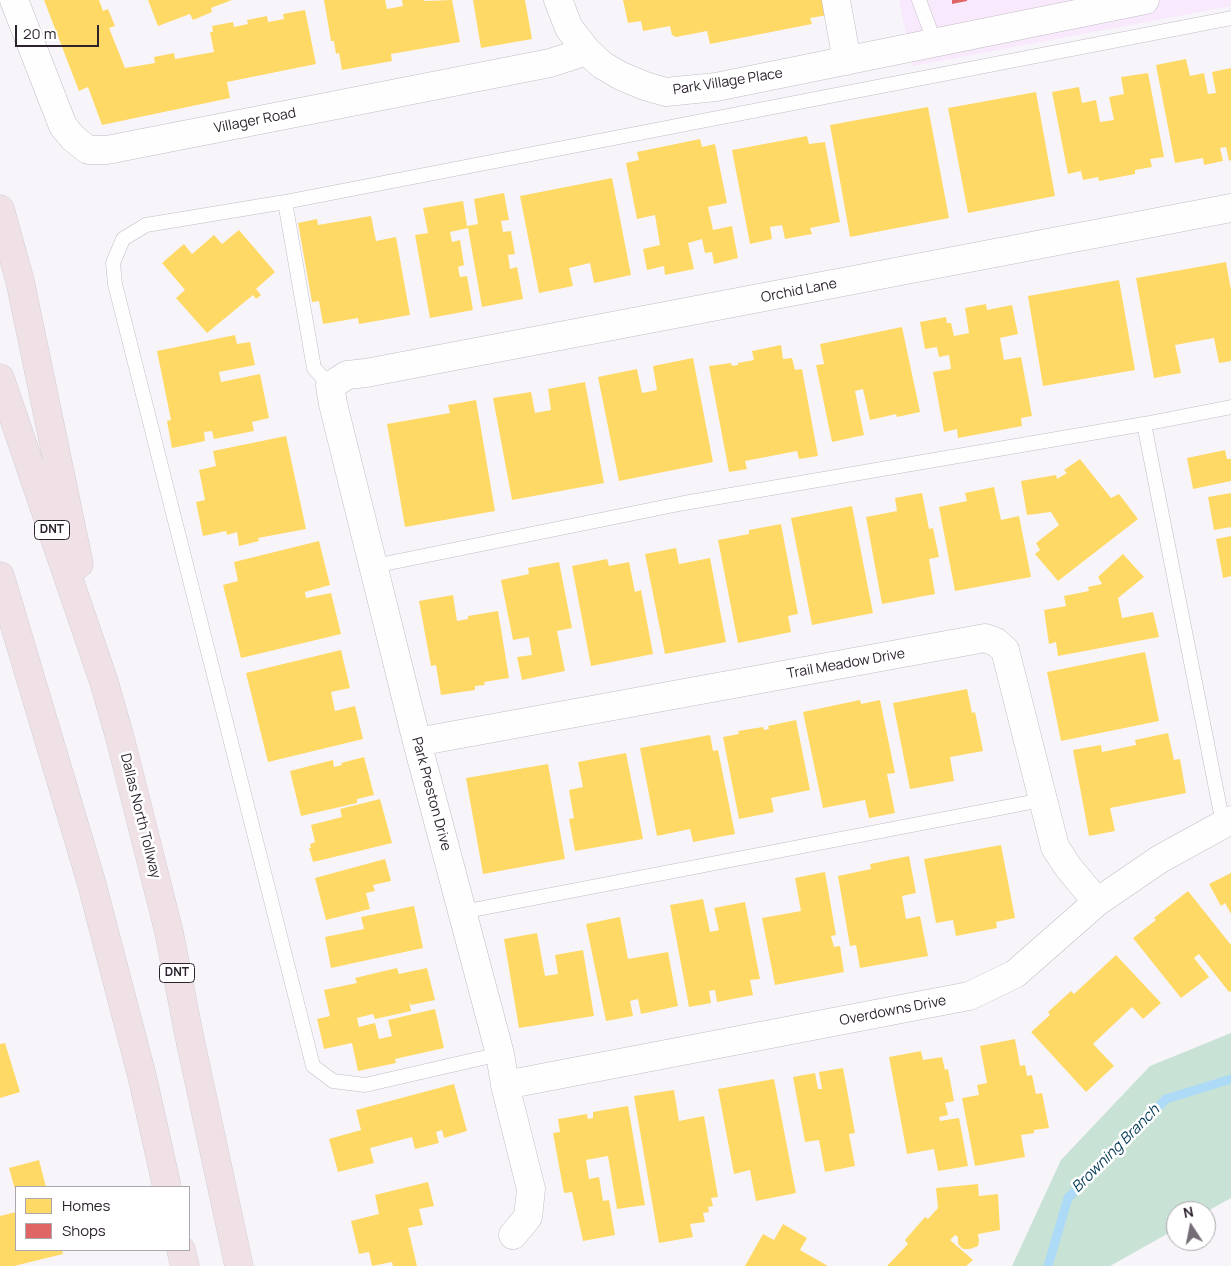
<!DOCTYPE html>
<style>
body{margin:0}
#map{position:relative;width:1231px;height:1266px;overflow:hidden;background:#f8f5fa;font-family:Manrope,sans-serif}
canvas{display:block}
.legend{position:absolute;left:15px;top:1186px;width:175px;height:65px;box-sizing:border-box;background:#fff;border:1px solid #aba7ac;margin:0;padding:6px 9px;list-style:none;font-size:15px;color:#2d232f}
.legend li{display:flex;align-items:center;gap:10px;height:25px}
.legend b{width:25px;border:1px solid #aba7ac}
.north{position:absolute;left:1166px;top:1201px;width:50px;height:50px;box-sizing:border-box;background:#fff;border:1px solid #aba7ac;border-radius:50%;rotate:349deg;font-size:14px;font-weight:700;line-height:20px;text-align:center;color:#2d232f}
.north::after{content:'';display:block;margin:auto;width:18px;height:22px;background:#746c76;clip-path:polygon(50% 0,100% 100%,50% 72%,0 100%)}
.scale{position:absolute;left:15px;top:25px;width:84px;height:22px;box-sizing:border-box;border:2px solid #2d232f;border-top:0;padding-left:6px;font-size:15px;line-height:18px;white-space:nowrap;color:#2d232f;-webkit-text-stroke:4px #fff;paint-order:stroke}
</style>
<div id="map">
<canvas width="1231" height="1266"></canvas>
<ul class="legend">
<li><b style="height:14px;background:#ffd966"></b>Homes</li>
<li><b style="height:14px;background:#e06666"></b>Shops</li>
</ul>
<div class="north">N</div>
<div class="scale">20 m</div>
</div>
<script>
const c = document.querySelector('canvas').getContext('2d');
c.lineJoin = 'round';
function paint(path, color) { c.fillStyle = color; c.fill(path, 'evenodd'); }
const shape = rows => new Path2D(rows.map(r => 'M' + r).join(''));
function stroke(path, color, width, dash) { c.strokeStyle = color; c.lineWidth = width; c.lineCap = dash ? 'butt' : 'round'; c.setLineDash(dash || []); c.stroke(path); }
function write(font, color, halo, rows, align = 'center') {
  c.font = font + ' Manrope,sans-serif'; c.lineWidth = 5; c.setLineDash([]); c.textBaseline = 'middle'; c.strokeStyle = halo; c.fillStyle = color; for (const [text, x, y, turn = 0] of rows) {
    c.save(); c.translate(x, y); c.rotate((+turn || 0) * Math.PI / 180); c.textAlign = isNaN(turn) ? turn : align; if (halo) c.strokeText(text, 0, 0); c.fillText(text, 0, 0); c.restore();
  }
}
paint(shape([
 [899,0,1231,0,1231,6,913,66]
]), '#f8e9fc');
paint(shape([
 [1231,1033,1231,1198,1206,1212,1206,1211,1176,1211,1176,1229,1110,1266,1012,1266,1061,1160,1150,1066]
]), '#c8e2d6');
paint(shape([
 [44,0,99,0,103,11,108,9,115,26,109,28,125,68,155,63,154,57,174,53,175,59,214,52,210,32,213,32,212,26,233,22,234,27,248,24,247,20,267,16,268,22,284,19,283,14,305,10,316,64,227,82,230,98,102,125,88,87,79,91],
 [148,0,232,0,211,8,212,12,193,20,190,14,158,26],
 [324,0,385,0,387,9,403,6,402,0,424,0,424,1,452,0,460,42,391,54,392,61,342,70,339,53,336,54,334,41,331,41],
 [473,0,525,0,532,39,481,48],
 [623,0,825,0,828,15,810,18,812,24,710,44,707,31,676,37,672,35,670,26,643,31,641,21,628,23],
 [1186,59,1190,76,1204,73,1208,94,1216,93,1212,72,1231,68,1231,160,1229,161,1226,147,1220,148,1223,161,1204,165,1203,158,1175,163,1156,65],
 [1148,73,1164,157,1150,159,1152,167,1135,170,1135,174,1099,181,1098,177,1083,180,1081,171,1068,174,1052,92,1079,87,1082,103,1096,100,1100,122,1114,120,1109,97,1124,94,1121,77],
 [1036,92,1055,196,968,213,948,108],
 [928,107,949,218,850,237,830,125],
 [807,136,809,144,825,142,840,222,810,228,812,234,785,239,782,225,770,227,772,239,750,244,732,150],
 [700,139,702,147,715,144,727,203,708,207,713,230,732,226,738,258,714,264,712,252,705,253,702,239,688,243,694,269,665,275,664,266,647,270,643,249,660,245,655,215,637,219,626,163,639,160,637,152],
 [612,178,631,275,594,283,590,263,569,268,573,286,539,293,520,196],
 [504,193,509,220,501,221,503,232,511,231,515,254,508,255,510,269,517,267,523,299,482,307,468,228,450,232,452,242,460,240,464,265,458,267,460,277,467,276,473,310,430,318,415,235,428,233,423,208,463,201,467,226,478,224,474,199],
 [371,216,376,241,396,237,410,315,359,324,358,318,323,324,319,301,312,302,298,223,317,219,318,225],
 [239,230,275,272,256,289,261,295,256,299,253,295,207,333,176,298,185,290,162,263,184,244,192,254,214,235,222,244],
 [1226,262,1231,290,1231,361,1219,363,1214,338,1175,345,1181,373,1154,378,1136,278],
 [1119,280,1135,370,1043,386,1028,296],
 [986,304,987,310,1012,305,1018,334,1000,338,1004,360,1021,357,1032,416,1021,418,1022,426,958,438,957,429,944,432,933,372,951,369,949,355,939,357,937,347,925,349,920,322,946,317,947,323,951,323,954,336,969,333,965,308],
 [902,327,920,412,897,417,896,414,870,420,863,389,855,391,864,435,832,442,816,365,824,364,820,344],
 [235,335,237,344,250,342,255,365,219,372,221,382,260,374,269,418,252,422,254,431,214,439,212,431,204,432,205,441,172,448,167,421,171,420,157,351],
 [781,345,783,359,792,358,795,370,802,369,818,456,799,459,797,451,745,461,747,469,729,472,709,366,731,363,732,366,738,365,738,363,754,360,752,351],
 [693,358,713,462,619,481,598,377,637,369,642,393,657,390,653,366],
 [585,382,604,483,512,500,493,398,531,392,535,413,551,410,548,389],
 [476,400,495,511,405,527,387,424,450,413,448,405],
 [286,436,306,529,258,538,259,541,239,546,237,532,227,535,226,531,203,536,196,502,205,500,199,470,216,466,213,451],
 [1225,450,1227,459,1231,459,1231,481,1193,489,1187,458],
 [1080,459,1111,498,1119,494,1138,519,1058,581,1035,554,1040,550,1036,543,1059,525,1051,512,1027,515,1021,481,1056,475,1057,479,1067,473,1064,470],
 [994,487,1001,520,1019,516,1031,577,955,591,939,507,967,501,965,493],
 [922,493,929,529,933,528,939,557,929,559,935,594,882,604,866,517,897,511,895,498],
 [1231,493,1231,527,1214,530,1208,497],
 [852,506,873,613,812,625,791,518],
 [781,524,798,614,788,616,791,632,738,643,718,540,749,534,749,530],
 [1231,536,1231,576,1223,578,1216,539],
 [319,541,330,585,305,592,306,598,331,593,341,634,241,658,223,585,238,581,234,562],
 [676,548,679,564,710,558,726,642,665,654,645,554],
 [1123,554,1144,577,1118,598,1122,618,1153,612,1159,637,1058,656,1056,642,1049,644,1044,610,1066,606,1064,596,1089,591,1088,587,1102,584,1098,577],
 [607,559,609,566,629,562,635,592,641,590,653,654,591,666,572,566],
 [559,562,572,628,557,631,565,671,522,680,517,657,532,655,529,637,513,640,501,580,529,574,528,568],
 [453,595,457,621,468,619,468,616,498,611,509,678,484,682,485,685,475,686,475,690,441,695,436,665,431,666,419,601],
 [341,650,350,688,331,692,335,711,355,706,363,739,268,762,246,673],
 [1145,652,1159,721,1061,741,1047,672],
 [967,689,972,713,975,712,983,751,950,757,954,781,910,789,893,703],
 [860,700,861,704,880,700,895,773,887,774,895,813,869,818,865,800,823,808,803,712],
 [796,720,810,790,771,798,774,812,739,819,723,737,739,734,738,731,763,727,764,730,769,729,768,726],
 [1168,733,1174,760,1180,759,1186,793,1110,808,1115,831,1089,836,1073,750,1101,745,1102,752,1136,745,1135,740],
 [710,735,713,751,718,750,735,834,693,842,690,829,657,836,640,748],
 [626,753,643,839,575,851,569,819,574,818,569,790,583,787,578,762],
 [364,757,374,795,357,799,357,803,301,816,290,771,333,760,334,767,342,765,341,763],
 [548,764,565,859,483,874,466,778],
 [380,799,392,843,313,862,309,848,311,848,310,844,315,842,311,825,342,817,340,809],
 [1001,845,1015,918,996,922,997,928,956,936,953,920,936,923,924,859],
 [909,856,916,893,902,896,906,919,920,916,928,956,860,968,856,945,850,946,838,876,871,869,870,864],
 [385,859,391,881,373,885,375,891,366,893,370,909,326,920,315,878],
 [825,872,836,935,831,936,834,947,840,946,844,972,775,985,762,918,801,911,795,878],
 [1231,873,1231,914,1225,903,1221,906,1209,884],
 [1188,891,1231,945,1231,991,1229,992,1199,954,1194,958,1209,977,1181,998,1133,938,1156,920,1154,918],
 [703,899,710,932,719,930,714,908,745,902,760,979,750,980,753,995,717,1002,715,990,709,991,711,1003,689,1007,670,905],
 [414,906,423,948,331,968,325,937,364,929,361,917],
 [620,917,628,959,668,952,678,1006,641,1014,638,999,630,1001,633,1016,606,1021,586,924],
 [537,933,545,976,558,974,555,955,583,950,594,1016,519,1028,504,939],
 [1116,955,1161,1003,1143,1019,1132,1007,1093,1044,1114,1066,1086,1092,1031,1032,1050,1015,1048,1012,1071,991,1074,994],
 [397,968,399,974,427,968,435,1000,411,1005,409,1001,411,1011,375,1019,373,1014,357,1018,359,1027,375,1023,379,1039,392,1036,388,1020,435,1009,444,1048,395,1059,396,1063,358,1071,352,1043,324,1049,317,1019,330,1016,324,990,357,983,355,978],
 [1015,1039,1020,1066,1025,1065,1027,1076,1032,1075,1036,1094,1042,1093,1049,1128,1034,1130,1034,1133,1021,1135,1025,1157,975,1166,962,1098,979,1095,977,1085,987,1083,980,1046],
 [5,1043,20,1092,0,1098,0,1044],
 [921,1051,923,1060,942,1057,945,1070,948,1069,954,1101,945,1103,948,1115,939,1117,940,1121,959,1118,968,1166,938,1171,934,1149,907,1154,889,1057],
 [843,1068,855,1133,849,1134,855,1166,825,1172,819,1140,805,1142,793,1077,815,1073,818,1089,822,1089,819,1072],
 [774,1079,796,1193,756,1201,750,1170,734,1174,718,1089],
 [454,1084,467,1131,444,1138,442,1130,436,1132,439,1143,415,1149,412,1137,370,1148,374,1163,338,1172,329,1139,361,1130,356,1110],
 [674,1090,679,1121,704,1116,718,1197,711,1198,713,1206,708,1207,709,1212,703,1213,705,1222,690,1224,693,1237,659,1243,634,1096],
 [628,1106,645,1205,617,1209,608,1156,586,1160,589,1179,599,1177,603,1201,609,1200,615,1235,583,1241,572,1192,564,1193,553,1133,560,1132,558,1119,587,1114,588,1119,593,1118,593,1112],
 [39,1160,46,1187,16,1187,16,1193,9,1168],
 [428,1182,434,1206,419,1209,423,1225,408,1228,417,1266,393,1266,392,1262,372,1266,369,1252,359,1254,351,1221,379,1214,375,1195],
 [978,1184,979,1196,998,1194,1000,1230,978,1234,979,1241,978,1246,970,1249,963,1249,958,1244,958,1237,955,1235,950,1240,973,1260,966,1266,887,1266,908,1244,905,1240,925,1217,928,1219,938,1208,936,1188],
 [16,1212,16,1250,62,1250,63,1254,14,1266,0,1266,0,1216],
 [783,1224,807,1238,800,1250,828,1266,745,1266,763,1234,774,1240]
]), '#ffd966');
paint(shape([
 [952,0,967,0,967,1,952,4]
]), '#e06666');
stroke(shape([
 [1048,1266,1068,1198,1166,1099,1231,1079]
]), '#addaf6', 9);
const service = shape([
 [919,0,935,43],
 [285,202,314,368,330,386],
 [1144,424,1223,824],
 [374,566,684,503,1144,424,1231,407],
 [462,912,1042,800],
 [500,1054,365,1085,333,1081,313,1066,115,284,113,263,123,239,146,225,285,202,1231,18]
]);
const minor = shape([
 [14,0,63,126,73,138,88,150,107,150,550,63,587,51],
 [558,0,569,28,587,51,602,65,621,76,645,86,666,92,716,87,1145,0],
 [836,0,847,61],
 [417,742,985,638,996,642,1005,650,1055,847,1068,867,1097,902],
 [505,1085,969,996,1015,974,1097,902,1160,859,1231,820],
 [513,1235,528,1217,531,1189,505,1085,500,1054,417,742,333,404,330,386,347,375,366,373,1231,208]
]);
const motorway = shape([
 [0,209,20,281,79,564],
 [0,378,104,682,120,738,169,932,189,1035,239,1266],
 [0,576,91,881,142,1076,167,1187],
 [181,1250,185,1266]
]);
stroke(service, '#c2bcc4', 15);
stroke(minor, '#c2bcc4', 29);
stroke(motorway, '#d3cfd4', 29);
stroke(service, '#fefefe', 14);
stroke(minor, '#fefefe', 28);
stroke(motorway, '#efe1e6', 28);
for (const [x, y, w] of [
 [52,530,35],
 [177,973,35]
]) { const box = new Path2D(); box.roundRect(x - w / 2, y - 9.5, w, 19, 4); c.fillStyle = '#fff'; c.fill(box); stroke(box, '#2d232f', 1); }
write('bold 12px', '#2d232f', null, [
 ["DNT",52,530],
 ["DNT",177,973]
]);
write('14px', '#2d232f', '#fff', [
 ["Park Village Place",728,82,-9],
 ["Villager Road",255,121,-11],
 ["Orchid Lane",799,291,-11],
 ["Trail Meadow Drive",846,664,-10],
 ["Park Preston Drive",431,794,75],
 ["Dallas North Tollway",140,816,76],
 ["Overdowns Drive",893,1011,-11]
]);
write('italic 15px', '#043c56', '#fff', [
 ["Browning Branch",1116,1149,-45]
]);
</script>
